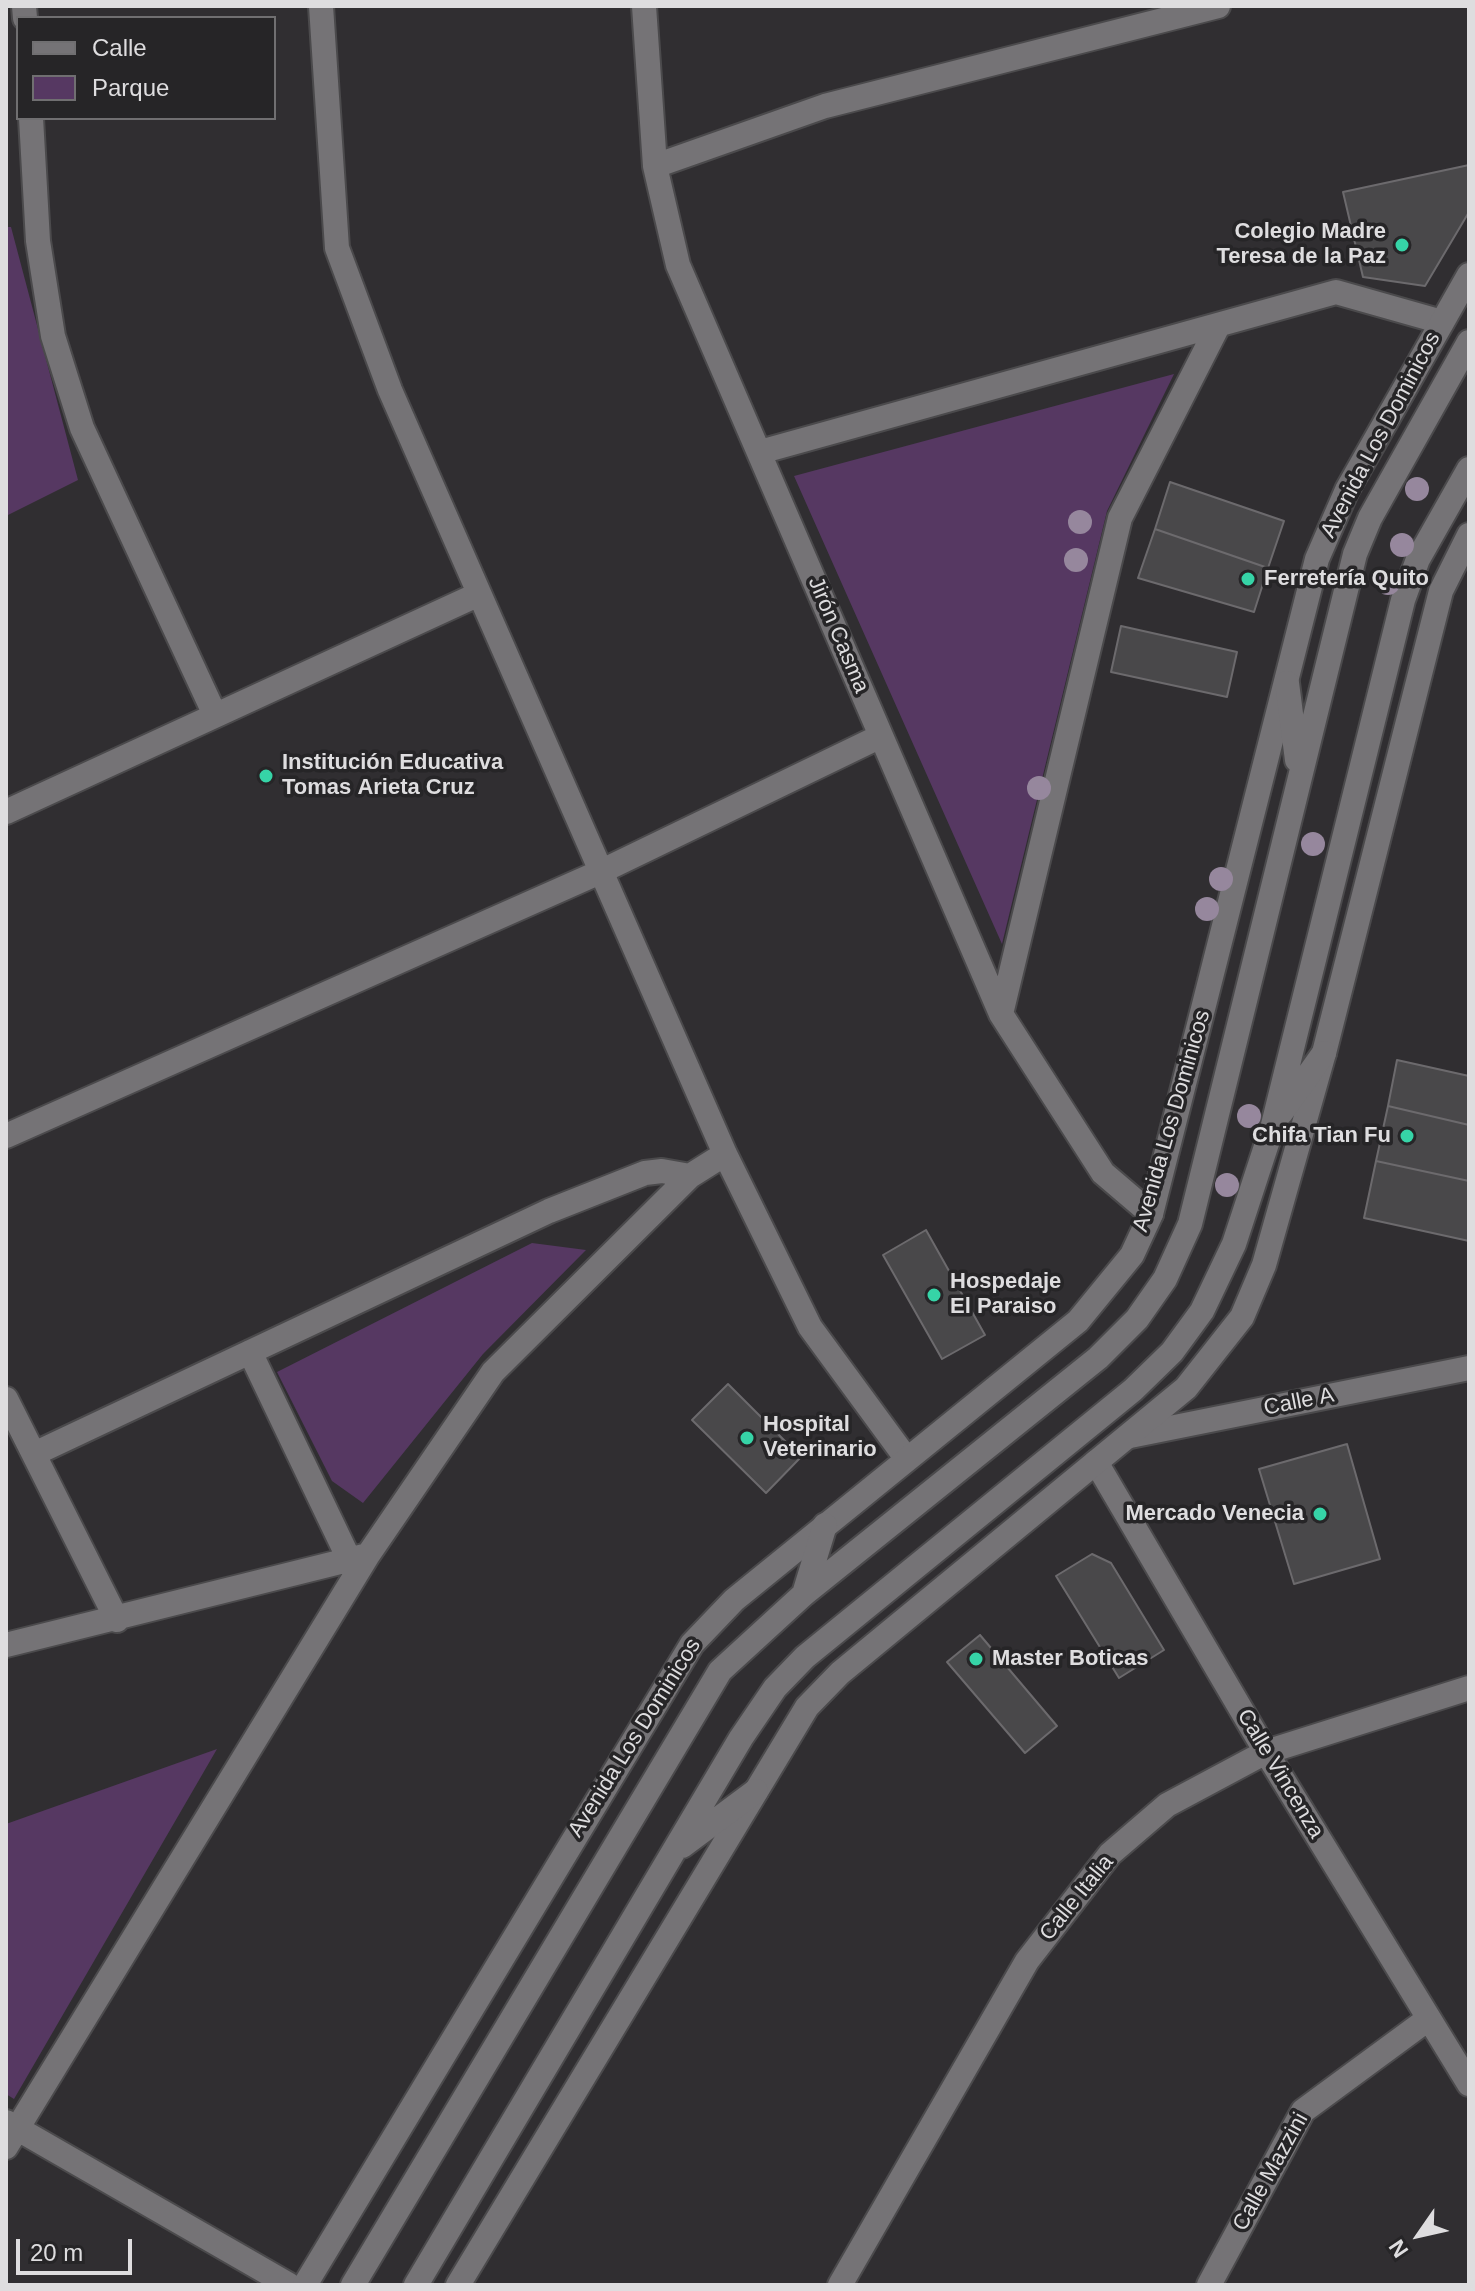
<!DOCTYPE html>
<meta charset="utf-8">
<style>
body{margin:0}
#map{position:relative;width:1475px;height:2291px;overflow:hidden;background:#302e31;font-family:Arial,sans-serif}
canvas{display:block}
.frame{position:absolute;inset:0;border:8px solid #dedddf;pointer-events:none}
.legend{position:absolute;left:16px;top:16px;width:260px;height:104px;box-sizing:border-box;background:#262527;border:2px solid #706f71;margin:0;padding:10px 14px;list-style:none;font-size:24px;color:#dedddf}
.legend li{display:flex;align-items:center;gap:16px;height:40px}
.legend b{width:40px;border:2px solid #706f71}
.north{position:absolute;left:1379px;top:2195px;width:80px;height:80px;-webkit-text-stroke:6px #262527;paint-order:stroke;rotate:236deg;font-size:22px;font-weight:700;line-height:32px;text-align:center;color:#dedddf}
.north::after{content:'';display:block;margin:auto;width:28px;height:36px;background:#dedddf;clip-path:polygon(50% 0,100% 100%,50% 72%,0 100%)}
.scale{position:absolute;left:16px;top:2239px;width:116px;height:36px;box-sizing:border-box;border:4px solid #dedddf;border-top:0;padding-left:10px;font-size:24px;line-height:28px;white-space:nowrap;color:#dedddf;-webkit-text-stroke:6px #262527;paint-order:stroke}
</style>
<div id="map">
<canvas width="1475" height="2291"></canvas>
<div class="frame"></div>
<ul class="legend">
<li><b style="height:10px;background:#757376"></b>Calle</li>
<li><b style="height:22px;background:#563862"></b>Parque</li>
</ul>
<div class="north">N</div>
<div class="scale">20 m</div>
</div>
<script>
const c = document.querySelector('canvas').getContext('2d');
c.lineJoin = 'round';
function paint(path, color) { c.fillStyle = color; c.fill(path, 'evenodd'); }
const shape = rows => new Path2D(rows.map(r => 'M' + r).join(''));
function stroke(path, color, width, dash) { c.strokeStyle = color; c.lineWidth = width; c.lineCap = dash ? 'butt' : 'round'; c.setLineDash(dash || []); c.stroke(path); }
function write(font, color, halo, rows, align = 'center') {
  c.font = font + ' Arial,sans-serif'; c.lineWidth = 7; c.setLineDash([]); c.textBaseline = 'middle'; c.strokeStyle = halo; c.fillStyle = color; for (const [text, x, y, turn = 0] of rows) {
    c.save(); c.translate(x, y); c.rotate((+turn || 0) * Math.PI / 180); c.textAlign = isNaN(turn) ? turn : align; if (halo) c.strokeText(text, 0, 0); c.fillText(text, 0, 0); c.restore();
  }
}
paint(shape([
 [6,227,11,227,78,480,6,516],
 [1174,374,1107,511,1002,944,794,476],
 [532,1243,586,1250,483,1354,363,1503,332,1481,277,1372],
 [217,1749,14,2099,6,2094,6,1824]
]), '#563862');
const building = shape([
 [1469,165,1469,212,1425,286,1363,277,1343,192,1469,165],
 [1170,482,1284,521,1268,568,1155,529,1170,482],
 [1155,529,1268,568,1254,612,1138,578,1155,529],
 [1121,626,1237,652,1227,697,1111,672,1121,626],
 [1397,1060,1469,1076,1469,1125,1388,1106,1397,1060],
 [1388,1106,1469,1125,1469,1181,1376,1161,1388,1106],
 [1376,1161,1469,1181,1469,1241,1364,1218,1376,1161],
 [926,1230,985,1335,942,1359,883,1255,926,1230],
 [728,1384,801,1457,766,1493,692,1420,728,1384],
 [1347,1444,1380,1559,1294,1584,1259,1469,1347,1444],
 [1092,1554,1111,1563,1164,1650,1119,1678,1056,1576,1092,1554],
 [980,1635,1057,1726,1025,1753,947,1662,980,1635]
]);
paint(building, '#49484a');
stroke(building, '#6c6a6d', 2);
const minor = shape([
 [24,6,25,18],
 [321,6,337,248,390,390,725,1154,810,1327,906,1458],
 [644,6,655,166,678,265,1001,1014,1103,1173,1151,1214],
 [31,118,38,241,53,336,82,428,215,715],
 [655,166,825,106,1218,6],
 [760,452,1336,292,1442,322],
 [6,812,479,594],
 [1001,1014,1120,518,1218,326],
 [6,1136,600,872,881,736],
 [250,1352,349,1559],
 [6,1399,117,1620],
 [1130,1436,1469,1368],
 [34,1454,549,1211,645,1173,662,1171,690,1176],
 [1096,1462,1266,1752,1469,2084],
 [6,1645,368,1555],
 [6,2122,289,2285],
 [6,2147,368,1555,493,1372,690,1176,725,1154],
 [840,2285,1027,1961,1110,1854,1167,1805,1266,1752,1469,1688],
 [1209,2285,1303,2111,1428,2019]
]);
const tertiary = shape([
 [305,2285,692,1644,734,1600,1078,1321,1132,1255,1151,1214,1317,559,1347,490,1469,275],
 [458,2285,807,1707,840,1673,1186,1388,1242,1317,1264,1265,1324,1053,1441,591,1469,535]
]);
const secondary = shape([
 [1287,683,1297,760],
 [1281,1113,1324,1053],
 [804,1594,825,1525],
 [682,1846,756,1791],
 [353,2285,720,1671,804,1594,1098,1358,1137,1319,1165,1279,1190,1224,1355,554,1370,518,1469,342],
 [416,2285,741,1738,775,1688,805,1657,1133,1390,1172,1352,1202,1311,1234,1244,1273,1125,1403,600,1418,559,1469,469]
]);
stroke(minor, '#4b4a4c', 28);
stroke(tertiary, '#4b4a4c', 28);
stroke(secondary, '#4b4a4c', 28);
stroke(minor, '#757376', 24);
stroke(tertiary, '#757376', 24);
stroke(secondary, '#757376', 24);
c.fillStyle = '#96879d';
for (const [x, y] of [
 [1417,489],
 [1080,522],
 [1402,545],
 [1076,560],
 [1388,583],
 [1039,788],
 [1313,844],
 [1221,879],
 [1207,909],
 [1249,1116],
 [1227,1185]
]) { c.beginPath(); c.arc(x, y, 12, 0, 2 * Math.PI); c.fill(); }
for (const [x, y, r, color] of [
 [1402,245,8,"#36d4a7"],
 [1248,579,8,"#36d4a7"],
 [266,776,8,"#36d4a7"],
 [1407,1136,8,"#36d4a7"],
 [934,1295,8,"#36d4a7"],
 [747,1438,8,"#36d4a7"],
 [1320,1514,8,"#36d4a7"],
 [976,1659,8,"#36d4a7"]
]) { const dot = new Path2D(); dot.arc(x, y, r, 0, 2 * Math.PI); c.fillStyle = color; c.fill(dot); stroke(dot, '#262527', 3); }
write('bold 22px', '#dedddf', '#262527', [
 ["Colegio Madre",1386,232,"right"],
 ["Teresa de la Paz",1386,257,"right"],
 ["Ferretería Quito",1264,579],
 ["Institución Educativa",282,763],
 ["Tomas Arieta Cruz",282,788],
 ["Chifa Tian Fu",1391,1136,"right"],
 ["Hospedaje",950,1282],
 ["El Paraiso",950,1307],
 ["Hospital",763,1425],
 ["Veterinario",763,1450],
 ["Mercado Venecia",1304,1514,"right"],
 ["Master Boticas",992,1659]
], 'left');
write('22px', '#dedddf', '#262527', [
 ["Avenida Los Dominicos",1381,435,-62],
 ["Jirón Casma",838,635,67],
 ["Avenida Los Dominicos",1172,1121,-74],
 ["Calle A",1299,1402,-11],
 ["Avenida Los Dominicos",635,1738,-58],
 ["Calle Vincenza",1280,1774,59],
 ["Calle Italia",1077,1898,-51],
 ["Calle Mazzini",1271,2172,-61]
]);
</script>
